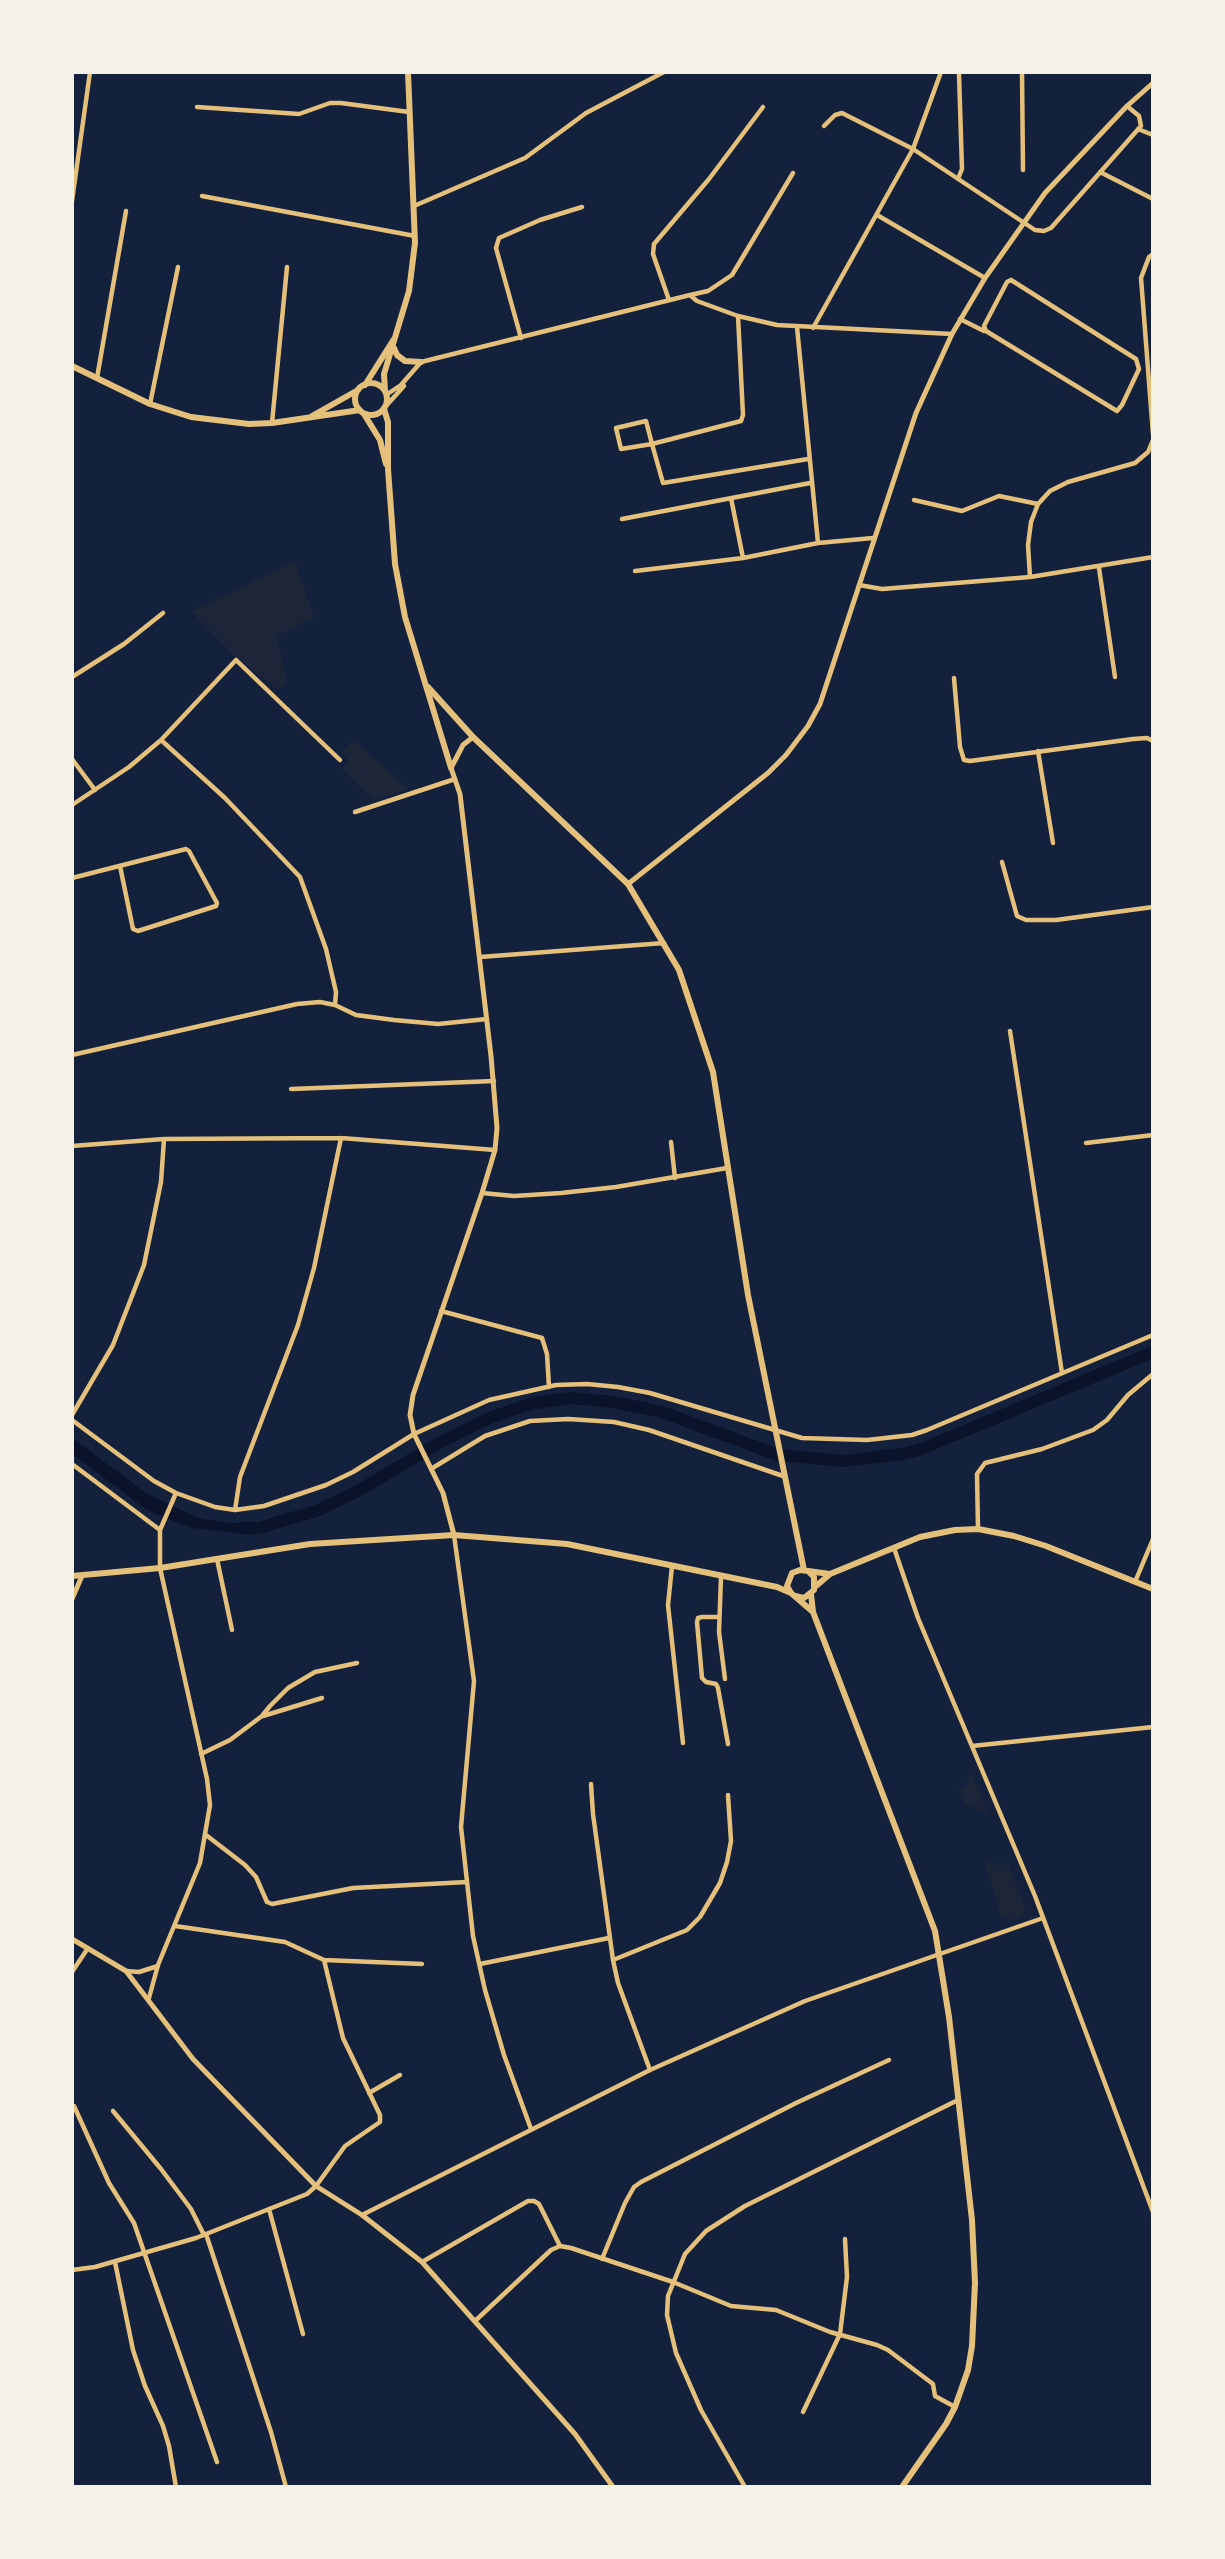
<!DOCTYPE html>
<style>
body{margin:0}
#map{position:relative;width:1225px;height:2559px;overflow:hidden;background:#14213d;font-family:Barlow,sans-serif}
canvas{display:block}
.frame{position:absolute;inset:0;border:74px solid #f6f1e7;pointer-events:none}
</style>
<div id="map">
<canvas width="1225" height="2559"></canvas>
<div class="frame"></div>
</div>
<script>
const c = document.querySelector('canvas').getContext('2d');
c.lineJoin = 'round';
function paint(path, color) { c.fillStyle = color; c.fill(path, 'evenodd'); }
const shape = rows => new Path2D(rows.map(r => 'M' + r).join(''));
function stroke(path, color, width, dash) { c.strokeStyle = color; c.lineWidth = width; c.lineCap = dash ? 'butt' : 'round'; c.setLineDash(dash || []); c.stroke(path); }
paint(shape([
 [295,561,314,617,277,636,287,684,277,689,233,655,191,611],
 [354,740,408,789,373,800,342,768,349,761,341,752],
 [971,1771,988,1813,964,1804,959,1790,965,1788],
 [984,1860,1002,1866,1007,1861,1025,1907,1021,1917,1011,1920,1001,1916]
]), '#1d2539');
paint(shape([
 [72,1438,146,1493,198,1518,231,1523,254,1523,257,1535,192,1528,150,1512,72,1454]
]), '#0b132b');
stroke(shape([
 [242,1528,259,1528,319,1510,356,1492,439,1443,489,1418,530,1404,570,1398,613,1402,662,1412,778,1455,844,1461,903,1454,919,1450,1153,1352]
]), '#0b132b', 12);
stroke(shape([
 [941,72,913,149,1035,230,1044,231,1051,228,1141,126,1139,116,1127,106],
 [1022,72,1023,170],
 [197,107,299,114,330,103,341,103,409,112],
 [1138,129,1153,135],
 [1100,172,1153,199],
 [958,179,962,169,959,74],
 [202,196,415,236],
 [72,201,90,72],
 [414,206,525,158,586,113,664,72],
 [877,215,985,278],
 [1153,254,1149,257,1141,278,1153,434],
 [1011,280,1136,359,1139,369,1122,405,1117,411,986,331,984,326,1007,282,1011,280],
 [690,295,708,291,732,275,793,173],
 [669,300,653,254,654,244,709,179,763,107],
 [738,316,743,415,741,421,652,444,621,449,616,428,646,421,652,444,663,483,808,459],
 [960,319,984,331],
 [797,327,818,543,873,538],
 [813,328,913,149,842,113,835,115,824,126],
 [521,338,496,248,499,238,540,220,582,207],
 [97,378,126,211],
 [386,395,401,385,421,362,690,295,697,301,738,316,777,325,952,334],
 [150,404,178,267],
 [386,406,404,386],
 [272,423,287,267],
 [731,498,743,558],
 [914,500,962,511,999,496,1038,504],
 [622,519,810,483],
 [1099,568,1115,677],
 [635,571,743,558,818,543],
 [1030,577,1028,545,1031,522,1038,504,1050,491,1068,482,1135,463,1148,452,1153,440],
 [859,585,882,589,1030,577,1153,557],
 [72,677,124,644,163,613],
 [954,678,960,747,964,760,970,761,1133,739,1147,738,1153,741],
 [161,740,236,660,340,760],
 [1038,751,1053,843],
 [72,759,95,790],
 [72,805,129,767,161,740,225,798,300,877,326,949,336,992,335,1005],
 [355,812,455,779],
 [1002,862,1017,916,1026,920,1056,920,1153,907],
 [72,878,186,849,189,851,217,903,216,906,138,931,133,929,120,866],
 [480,957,664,943],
 [1010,1031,1062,1373],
 [72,1055,297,1004,320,1002,335,1005,356,1015,394,1020,438,1024,487,1019],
 [291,1089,494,1081],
 [671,1142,675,1178],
 [1086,1143,1153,1135],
 [72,1146,164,1139,341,1138,495,1150],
 [482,1193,514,1196,561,1193,616,1187,727,1168],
 [441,1311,542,1338,547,1354,549,1387],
 [72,1415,113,1345,144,1265,161,1182,164,1139],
 [72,1420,154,1481,176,1493,215,1507,235,1510,264,1506,326,1485,353,1472,414,1434,489,1400,556,1385,587,1384,618,1387,650,1393,802,1438,867,1440,912,1435,927,1430,1153,1335],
 [72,1464,160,1530],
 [431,1469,485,1436,530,1421,568,1419,614,1422,649,1430,783,1476],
 [235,1510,240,1477,298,1325,314,1268,341,1138],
 [978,1529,977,1474,985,1463,1042,1449,1093,1430,1107,1420,1128,1395,1153,1374],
 [454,1535,474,1681,461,1827,473,1936,485,1990,504,2055,531,2129],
 [894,1548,918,1618,1035,1896,1153,2212],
 [217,1559,232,1630],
 [672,1566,668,1605,683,1743],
 [721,1577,719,1632,725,1679],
 [1135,1582,1153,1539],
 [719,1617,702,1617,698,1618,697,1622,702,1678,706,1682,716,1684,718,1688,728,1744],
 [263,1716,322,1698],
 [972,1746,1153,1727],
 [201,1754,230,1740,262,1716,270,1706,288,1688,315,1672,357,1663],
 [591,1784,593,1814,613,1960,618,1983,650,2070],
 [206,1835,245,1865,256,1877,267,1902,272,1904,353,1888,467,1882],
 [324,1960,422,1964],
 [613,1960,687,1930,700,1917,720,1883,727,1862,731,1841,728,1795],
 [480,1964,609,1938],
 [126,1971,139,1972,158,1966],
 [72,1972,88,1948],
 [149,1998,158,1965,200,1863,210,1805,207,1779,160,1568,160,1530,176,1493],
 [369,2093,400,2075],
 [74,2106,109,2183,134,2223,217,2462],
 [113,2111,161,2169,191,2209,204,2235],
 [269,2209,303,2334],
 [362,2215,650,2070,805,2001,1043,1918],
 [206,2234,271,2432,286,2487],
 [602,2259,625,2203,634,2187,641,2182,796,2103,889,2060],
 [115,2262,133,2350,145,2386,163,2426,169,2446,176,2487],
 [422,2262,528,2201,534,2201,539,2204,560,2246],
 [72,2270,95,2267,196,2238,307,2194,316,2186,345,2146,380,2122,380,2115,343,2038,324,1960,285,1942,175,1926],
 [475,2321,551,2250,560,2246,571,2248,673,2282,731,2306,776,2310,830,2332,877,2345,888,2350,933,2384,935,2396,955,2407],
 [803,2412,840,2334,847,2277,845,2239],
 [745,2487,701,2410,676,2353,667,2315,668,2296,685,2254,706,2231,745,2206,958,2100]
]), '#e5c07b', 4.5);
stroke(shape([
 [628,884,768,773,786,755,808,726,820,704,916,413,952,334,985,278,1045,193,1127,106,1153,83],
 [454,1535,443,1493,414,1434,410,1415,413,1395,482,1193,495,1150,497,1128,491,1056,460,794,451,768,463,745,473,737],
 [72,1599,82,1576],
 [72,1939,126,1971,193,2059,316,2186,362,2215,422,2262,575,2434,613,2487]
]), '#e5c07b', 5);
stroke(shape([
 [394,348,397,355,405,361,421,362],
 [72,366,150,404,191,417,249,424,272,423,360,410],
 '355 399a16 16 0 1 1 32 0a16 16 0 1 1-32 0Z',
 [365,385,394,339],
 [385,391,384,374,409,291,415,243,408,72],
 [384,409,388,422,388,469,395,564,405,617,451,768],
 [364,414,380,440,386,464],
 [312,416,358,390],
 [428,687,473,737,628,884,679,970,713,1072,748,1295,804,1570],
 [808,1571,830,1574],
 [72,1576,160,1568,310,1544,454,1535,567,1544,777,1587,791,1593],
 [816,1586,830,1574,920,1537,955,1530,978,1529,1014,1536,1046,1546,1153,1589],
 [811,1594,813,1612,935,1931,949,2017,972,2220,975,2283,972,2346,968,2370,955,2407,946,2424,902,2487],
 [795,1596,804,1598,814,1590,814,1577,808,1571,800,1570,792,1573,787,1586,791,1593,813,1612]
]), '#e5c07b', 6);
</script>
